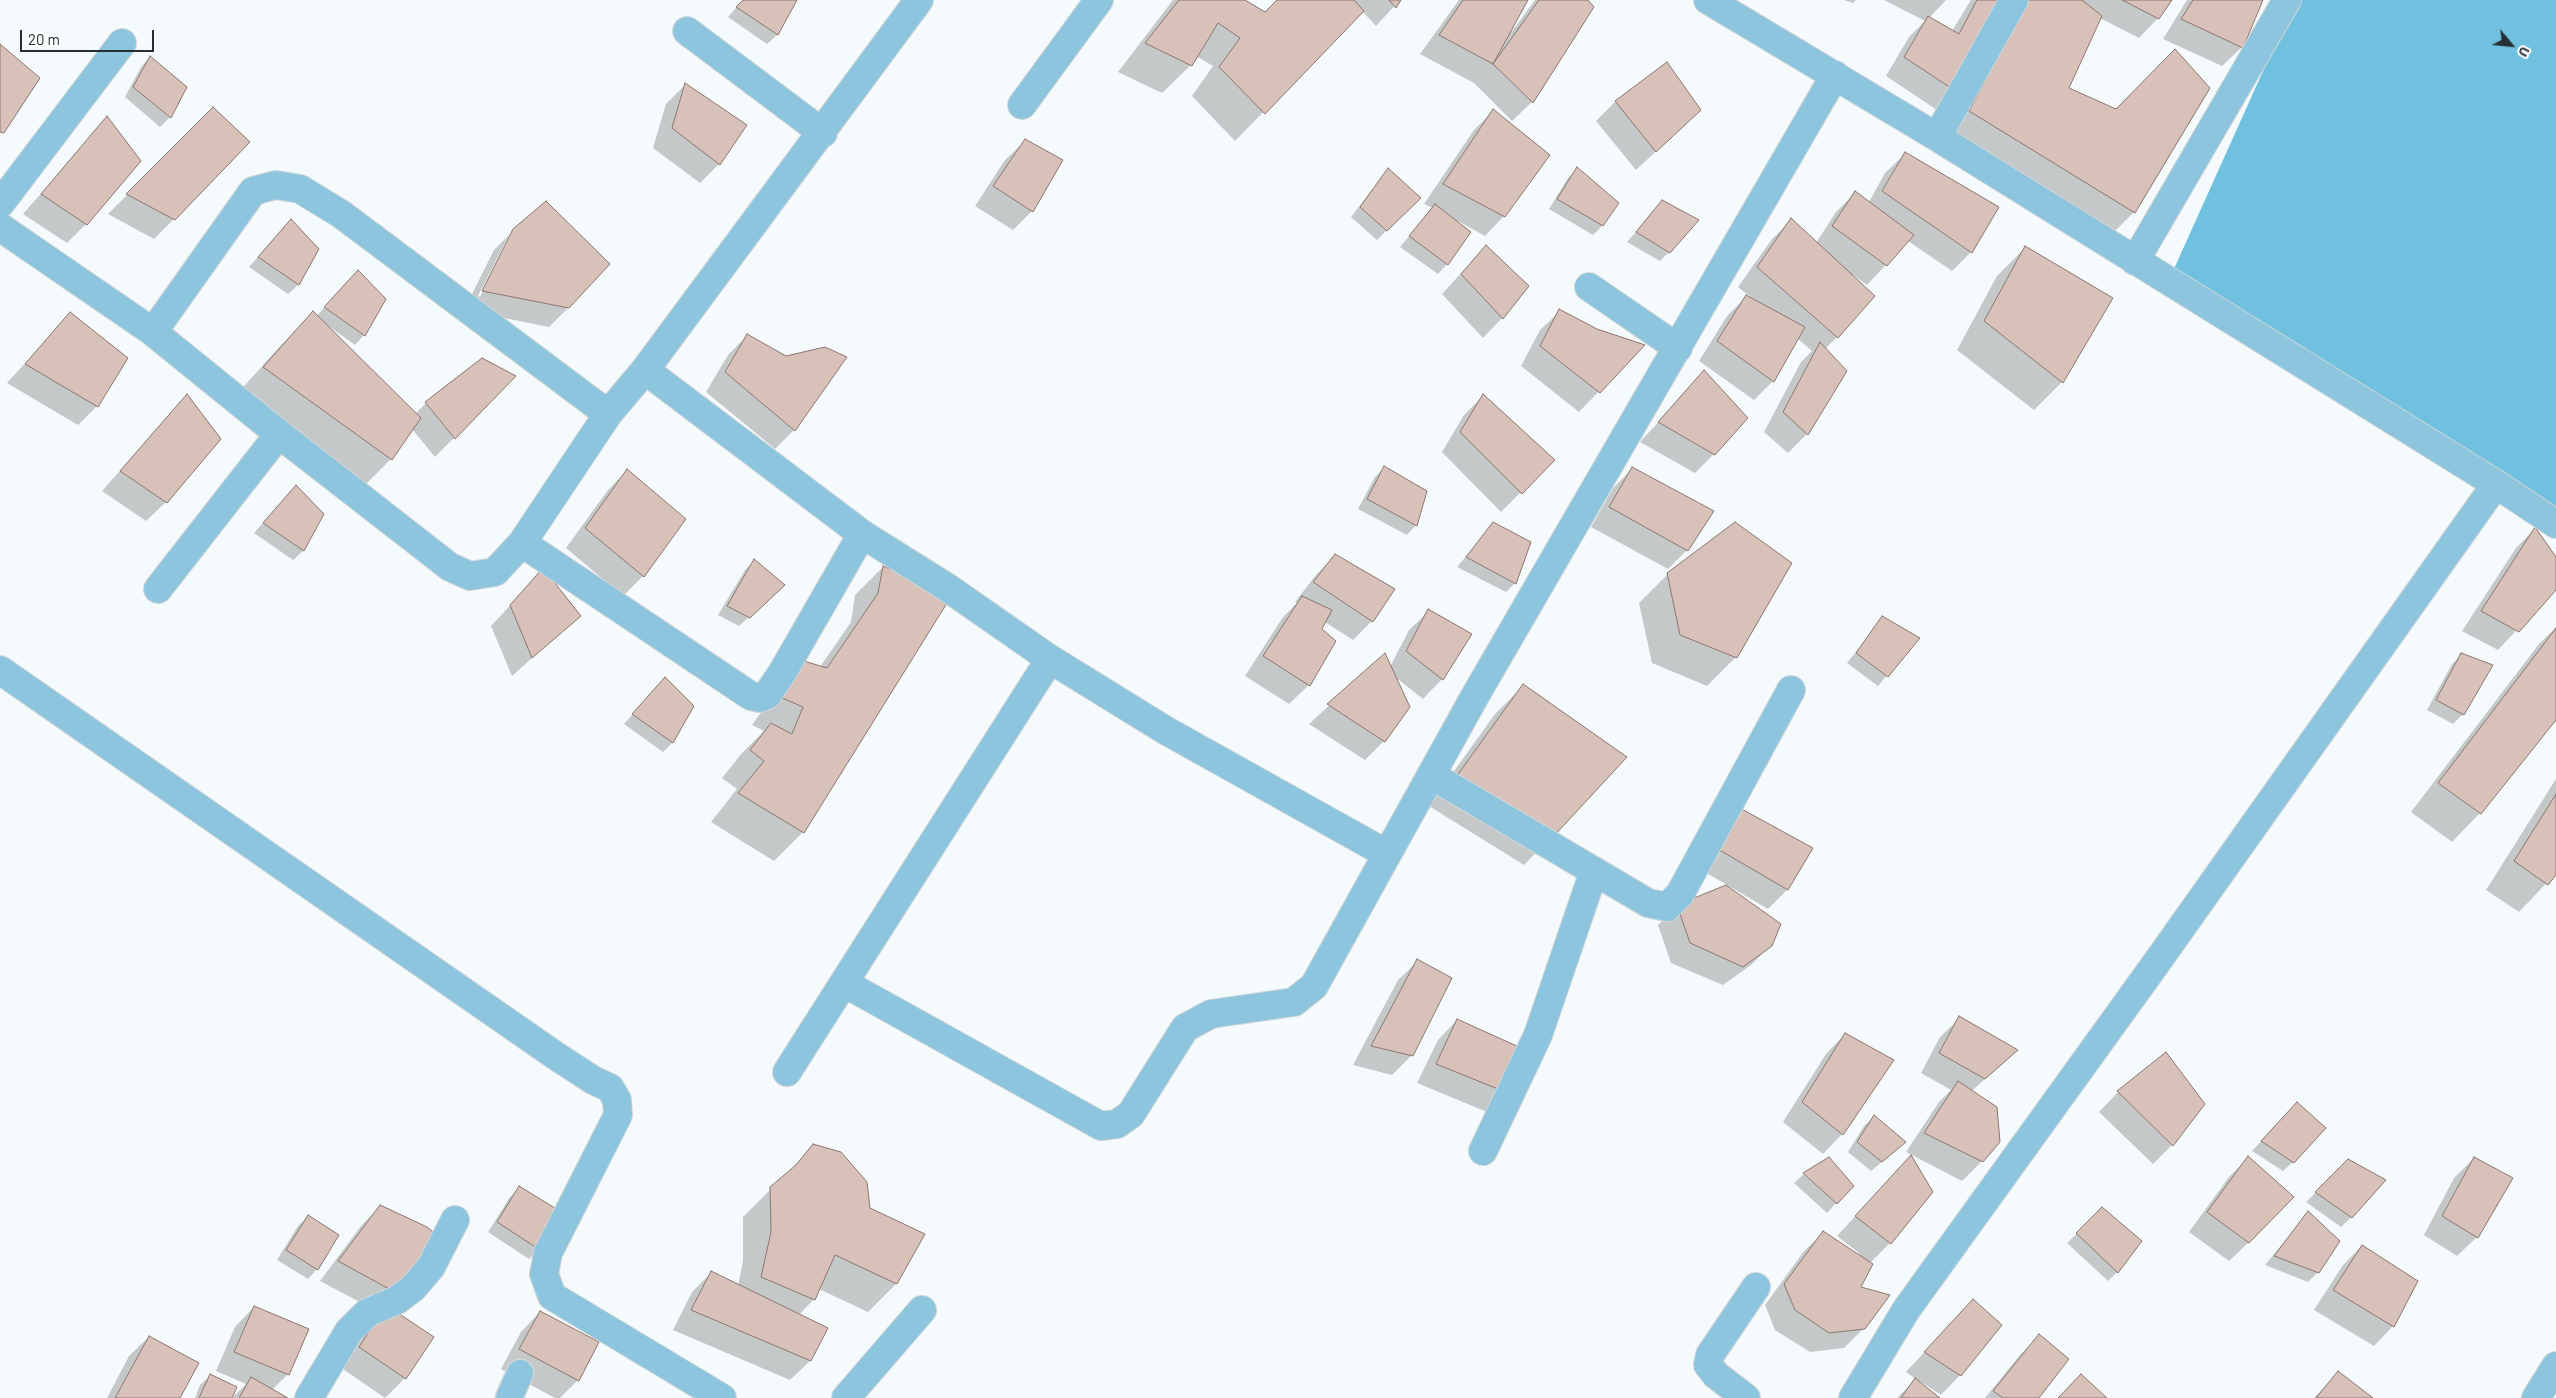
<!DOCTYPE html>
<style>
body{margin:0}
#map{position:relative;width:2556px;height:1398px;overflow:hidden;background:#f5fafc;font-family:Barlow,sans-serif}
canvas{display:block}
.north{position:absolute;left:2486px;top:20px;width:50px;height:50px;-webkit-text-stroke:4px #fff;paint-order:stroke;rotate:118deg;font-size:14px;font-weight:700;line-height:20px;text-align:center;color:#252e32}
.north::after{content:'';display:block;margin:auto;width:18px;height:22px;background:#252e32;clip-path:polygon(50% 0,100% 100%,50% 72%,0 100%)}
.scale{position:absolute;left:20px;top:30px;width:134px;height:22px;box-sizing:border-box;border:2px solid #252e32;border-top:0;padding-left:6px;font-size:15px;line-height:18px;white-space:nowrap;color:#252e32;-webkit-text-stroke:4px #fff;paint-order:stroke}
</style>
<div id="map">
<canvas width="2556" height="1398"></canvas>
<div class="north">U</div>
<div class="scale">20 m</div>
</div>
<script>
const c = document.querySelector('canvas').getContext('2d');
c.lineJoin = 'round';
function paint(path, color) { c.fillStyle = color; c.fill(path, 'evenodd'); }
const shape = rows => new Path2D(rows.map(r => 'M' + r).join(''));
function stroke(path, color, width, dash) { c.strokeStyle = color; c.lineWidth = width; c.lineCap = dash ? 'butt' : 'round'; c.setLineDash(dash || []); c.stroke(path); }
paint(shape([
 [2295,0,2556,0,2556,528,2169,280]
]), '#70c1e0');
paint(shape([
 [743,0,796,0,777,35,767,44,728,17],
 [1173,0,1242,0,1265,13,1279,0,1400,0,1376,26,1362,11,1235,141,1192,96,1213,66,1196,56,1191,65,1162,93,1118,72],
 [1459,0,1527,0,1510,34,1535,0,1586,0,1593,7,1532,102,1512,121,1474,83,1420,54],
 [1844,0,1856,0,1853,3],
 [1884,0,1946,0,1929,18,1952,31,1971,0,2010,0,1937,110,1886,76,1909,37,1925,21],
 [2017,0,2171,0,2158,18,2139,38,2100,18,2067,89,2116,110,2209,88,2134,212,2105,241,1942,140],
 [2187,0,2261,0,2242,47,2222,66,2163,39],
 [150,57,186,87,170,117,160,127,125,97,141,67],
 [685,85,719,164,700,183,653,148,666,104],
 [1616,101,1700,110,1636,170,1596,121],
 [213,109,174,219,154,239,108,214],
 [1493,111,1504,216,1485,236,1458,221,1447,264,1438,274,1400,247,1433,208,1424,204,1474,130],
 [107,118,86,224,67,243,23,214],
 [1025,141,1032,211,1013,230,975,206,1005,160],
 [1905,154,1971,252,1952,271,1908,241,1867,285,1853,275,1837,337,1825,349,1807,434,1788,453,1764,432,1801,362,1812,351,1797,338,1773,381,1754,400,1699,361,1727,316,1746,297,1753,299,1738,287,1772,239,1791,220,1816,243,1836,212,1856,192,1869,202,1885,173],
 [1388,169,1419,198,1377,240,1351,217],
 [1577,169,1617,203,1602,226,1593,235,1549,209,1568,178],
 [1662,202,1669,252,1660,261,1627,242],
 [282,230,318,249,298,285,288,294,249,267],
 [513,232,569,307,549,327,464,310,494,250,509,235,478,296,480,297],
 [1486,246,1527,286,1502,318,1483,338,1442,294],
 [2025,248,2062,382,2034,410,1957,350,1997,276],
 [348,281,364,335,355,345,327,325,415,414,426,403,514,377,435,457,412,429,391,459,363,487,236,395,285,341,313,313,316,317],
 [1560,311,1597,330,1643,346,1579,412,1521,366,1540,330],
 [70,314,97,406,78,425,7,383],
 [747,336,794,430,775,449,706,392,728,355],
 [1704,372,1714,454,1695,473,1640,442],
 [186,396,166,502,146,521,102,491],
 [1483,396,1553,460,1501,512,1442,452,1464,415],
 [1385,467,1416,525,1407,535,1358,509,1375,477],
 [1632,469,1687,550,1668,569,1591,527,1613,488],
 [627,471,685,519,643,576,623,596,566,548,608,490],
 [287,496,323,514,303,551,293,560,254,533],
 [1494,523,1515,583,1506,592,1457,567],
 [2535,529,2556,559,2556,588,2498,650,2462,631,2516,548],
 [1335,556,1372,621,1353,640,1325,622,1320,630,1309,685,1289,704,1245,676,1283,617,1297,603,1295,602,1316,575],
 [754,561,774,594,739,626,718,615,745,570],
 [883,567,950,595,803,832,774,861,711,822,737,789,722,778,742,753,764,731,752,725,776,691,820,667,851,622,855,595],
 [543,570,579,616,512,676,491,626],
 [1668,574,1736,657,1707,686,1652,663,1639,603],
 [1429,611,1470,634,1442,679,1423,699,1394,676,1384,741,1365,760,1309,724,1384,655,1390,667,1409,630],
 [1883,618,1918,638,1878,686,1847,663],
 [2556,627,2556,718,2480,813,2452,842,2411,812,2539,644],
 [2461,655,2463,714,2453,724,2427,710,2452,664],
 [1523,686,1552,836,1524,865,1429,806,1495,714],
 [656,688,692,707,672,743,663,752,624,724],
 [2556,779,2556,873,2519,912,2486,890],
 [1717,827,1812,848,1787,890,1768,909,1698,868],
 [1678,906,1771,945,1751,965,1723,985,1671,963,1658,925],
 [1418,961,1412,1055,1392,1075,1353,1065,1398,980],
 [1960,1018,2016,1050,1972,1091,1982,1161,1962,1181,1906,1152,1939,1102,1951,1090,1921,1073,1940,1037],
 [1457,1020,1519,1049,1487,1112,1417,1083,1438,1040],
 [1845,1034,1842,1134,1823,1154,1783,1122,1826,1054],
 [2166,1054,2172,1145,2153,1164,2099,1112,2118,1092],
 [2288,1113,2293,1162,2283,1171,2252,1151],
 [1874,1117,1895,1151,1871,1171,1848,1152,1864,1126],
 [814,1146,869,1209,924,1235,896,1284,868,1312,819,1289,814,1299,799,1315,826,1328,810,1361,790,1380,673,1330,692,1292,711,1273,738,1286,743,1261,743,1217],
 [1910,1157,1890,1243,1870,1263,1859,1287,1864,1328,1844,1348,1810,1352,1775,1330,1765,1305,1804,1251,1824,1232,1858,1255,1859,1253,1837,1236],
 [2248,1158,2249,1242,2229,1261,2189,1232,2229,1177],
 [2474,1158,2477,1237,2457,1256,2424,1235,2454,1178],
 [2348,1161,2351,1217,2341,1227,2306,1202],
 [1804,1174,1836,1203,1827,1213,1794,1183],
 [520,1187,539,1249,529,1259,488,1232,510,1197],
 [380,1206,437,1236,371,1308,320,1281,361,1226],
 [2102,1209,2117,1272,2108,1281,2067,1243],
 [2308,1213,2318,1272,2308,1282,2265,1265],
 [308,1217,317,1269,308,1279,277,1260,298,1226],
 [2362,1246,2393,1326,2374,1346,2314,1310,2343,1265],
 [254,1307,288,1374,272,1390,286,1398,232,1398,246,1384,216,1371,235,1327],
 [540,1312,578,1380,560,1398,555,1398,501,1369,521,1332],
 [1954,1320,1960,1375,1941,1395,1918,1380,1917,1381,1938,1398,1897,1398,1916,1379,1906,1372],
 [367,1326,432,1337,405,1378,385,1398,340,1367],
 [2039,1336,2037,1398,1985,1398,2020,1355],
 [149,1337,178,1398,107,1398,129,1356],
 [2338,1373,2371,1398,2314,1398],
 [210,1376,231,1398,195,1398,200,1385]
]), '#0003');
const building = shape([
 [743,0,797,0,778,35,736,7,743,0],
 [1179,0,1245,0,1265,12,1277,0,1354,0,1364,11,1265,114,1219,67,1240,38,1218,23,1192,66,1145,43,1179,0],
 [1389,0,1401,0,1396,8,1389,0],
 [1463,0,1528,0,1493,64,1439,35,1463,0],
 [1539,0,1588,0,1594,7,1533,103,1493,64,1539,0],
 [1977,0,2012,0,1957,92,1904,57,1928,16,1959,34,1977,0],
 [2028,0,2082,0,2102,16,2069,88,2116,109,2175,49,2210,88,2135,213,1969,111,2028,0],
 [2122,0,2172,0,2159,19,2122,0],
 [2193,0,2263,0,2243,48,2181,19,2193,0],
 [0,44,40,78,4,133,0,132,0,44],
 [150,56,187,87,171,118,133,87,150,56],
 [1667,62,1701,110,1656,152,1615,101,1667,62],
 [685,83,747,125,720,165,672,128,685,83],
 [213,107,250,142,175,220,126,194,213,107],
 [1493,109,1550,155,1505,217,1443,184,1493,109],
 [107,116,141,161,87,225,41,194,107,116],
 [1025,139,1063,160,1033,212,993,186,1025,139],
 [1905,152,1999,207,1972,253,1882,191,1905,152],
 [1577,167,1619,203,1603,226,1557,199,1577,167],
 [1388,168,1421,198,1387,231,1360,207,1388,168],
 [1855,191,1914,235,1887,266,1832,226,1855,191],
 [1662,200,1699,220,1670,253,1636,232,1662,200],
 [546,201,610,264,569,308,482,291,513,229,546,201],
 [1435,204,1471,232,1448,265,1409,236,1435,204],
 [1791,218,1875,296,1838,338,1757,267,1791,218],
 [291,219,319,249,299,285,258,257,291,219],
 [1486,245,1529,286,1503,319,1461,274,1486,245],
 [2025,246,2113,298,2063,383,1984,321,2025,246],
 [358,270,386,299,365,336,324,307,358,270],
 [1746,295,1805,327,1774,382,1717,341,1746,295],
 [1559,309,1597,329,1645,345,1600,393,1540,346,1559,309],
 [313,311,421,418,392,460,263,367,313,311],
 [70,312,128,358,98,407,25,364,70,312],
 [747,334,786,356,825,347,847,357,795,431,725,372,747,334],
 [1820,342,1847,371,1808,435,1783,412,1820,342],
 [482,358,516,376,455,439,425,402,482,358],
 [1704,370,1748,418,1715,455,1658,422,1704,370],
 [187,394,221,439,167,503,120,471,187,394],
 [1483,394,1555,460,1522,494,1460,432,1483,394],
 [1384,466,1427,491,1417,526,1367,499,1384,466],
 [1632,467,1714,511,1688,551,1609,507,1632,467],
 [627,469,686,519,644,577,585,528,627,469],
 [296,485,324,514,304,551,263,523,296,485],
 [1493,522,1531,542,1516,584,1466,557,1493,522],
 [1735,522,1792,563,1737,658,1680,635,1667,573,1735,522],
 [2535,527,2556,557,2556,590,2519,632,2481,611,2535,527],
 [1335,554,1395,589,1373,622,1313,582,1335,554],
 [754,559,785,585,750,618,727,606,754,559],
 [883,566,952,595,804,833,738,793,764,761,750,750,771,723,792,734,803,707,780,697,804,661,827,668,878,593,883,566],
 [543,568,581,616,532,658,510,605,543,568],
 [1302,596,1332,610,1322,629,1336,641,1310,686,1263,656,1302,596],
 [1428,609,1472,634,1443,680,1406,651,1428,609],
 [1882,616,1920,638,1888,677,1856,653,1882,616],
 [2556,628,2556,720,2481,814,2438,783,2556,628],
 [1385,653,1410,707,1385,742,1327,704,1385,653],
 [2461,653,2493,665,2464,715,2436,700,2461,653],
 [665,677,694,706,673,743,632,714,665,677],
 [1523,684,1627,757,1553,837,1456,777,1523,684],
 [2556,794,2556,875,2548,885,2514,861,2556,794],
 [1736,806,1813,848,1788,890,1716,848,1736,806],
 [1726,885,1781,924,1772,946,1743,967,1690,943,1677,905,1726,885],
 [1417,959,1452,978,1413,1056,1371,1046,1417,959],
 [1959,1016,2018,1050,1985,1079,1939,1053,1959,1016],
 [1457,1019,1521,1048,1508,1093,1436,1064,1457,1019],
 [1845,1033,1894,1060,1843,1135,1802,1102,1845,1033],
 [2166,1052,2205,1104,2173,1146,2117,1091,2166,1052],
 [1958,1081,1997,1107,2000,1142,1983,1162,1924,1133,1958,1081],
 [2297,1102,2326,1128,2294,1163,2261,1141,2297,1102],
 [1874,1115,1906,1142,1882,1162,1857,1142,1874,1115],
 [813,1144,841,1152,867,1182,870,1208,925,1234,897,1284,835,1255,815,1300,761,1277,771,1232,770,1187,796,1165,813,1144],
 [1911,1155,1933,1192,1891,1244,1855,1216,1911,1155],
 [2248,1156,2294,1197,2249,1243,2207,1212,2248,1156],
 [1829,1157,1854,1186,1837,1204,1803,1173,1829,1157],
 [2474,1157,2513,1178,2478,1238,2442,1216,2474,1157],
 [2348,1159,2386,1180,2352,1218,2315,1192,2348,1159],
 [519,1186,563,1213,540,1250,497,1222,519,1186],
 [380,1205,427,1227,438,1236,411,1280,391,1290,338,1261,380,1205],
 [2102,1207,2142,1241,2118,1273,2076,1233,2102,1207],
 [2308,1211,2340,1241,2319,1273,2274,1256,2308,1211],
 [308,1215,339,1235,318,1270,286,1250,308,1215],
 [1823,1231,1873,1264,1861,1287,1890,1295,1865,1329,1829,1333,1795,1310,1784,1284,1823,1231],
 [2362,1245,2418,1281,2394,1327,2333,1290,2362,1245],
 [711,1271,828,1328,811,1361,691,1310,711,1271],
 [1973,1299,2002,1325,1961,1376,1924,1352,1973,1299],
 [386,1305,434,1337,406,1379,359,1347,386,1305],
 [254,1306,309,1329,289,1375,234,1352,254,1306],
 [540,1311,599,1342,579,1381,519,1349,540,1311],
 [2039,1334,2069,1359,2039,1398,2003,1398,1993,1391,2039,1334],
 [149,1336,199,1363,180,1398,115,1398,149,1336],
 [2338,1371,2373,1398,2316,1398,2338,1371],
 [210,1374,237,1387,232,1398,199,1398,210,1374],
 [2081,1374,2107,1398,2058,1398,2081,1374],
 [251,1377,288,1398,239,1398,251,1377],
 [1915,1378,1940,1398,1901,1398,1915,1378]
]);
paint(building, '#d8c1b9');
stroke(building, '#8b766e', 1);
const service = shape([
 [509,1398,520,1373]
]);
const minor = shape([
 [1708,0,1937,137,2496,484,2556,524],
 [687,31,823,133],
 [1022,105,1099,0],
 [1937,137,2014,0],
 [0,204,122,43],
 [0,227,153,332,279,434,450,567,470,576,495,572,522,543,608,414,645,370,919,0],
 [2135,261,2287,0],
 [1589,287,1678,348],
 [153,332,253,191,276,185,300,189,341,214,608,414],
 [645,370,862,534,948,588,1050,659,1165,730,1387,854],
 [522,543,751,696,760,698,767,695,782,673,862,534],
 [158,589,279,434],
 [0,670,556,1056,593,1080,610,1088,617,1100,618,1115,548,1253,544,1274,552,1296,722,1398],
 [1431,775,1648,903,1667,907,1680,894,1791,690],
 [844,983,1101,1126,1117,1124,1131,1114,1185,1028,1211,1014,1294,1002,1314,986,1475,696,1835,75],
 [787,1072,1050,659],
 [1483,1151,1538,1035,1594,871],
 [309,1398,349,1331,367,1313,397,1300,413,1288,431,1267,455,1220],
 [846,1398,922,1310],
 [1746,1398,1716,1375,1708,1365,1710,1355,1756,1287],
 [1853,1398,1906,1310,2157,962,2496,484],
 [2536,1398,2556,1366]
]);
stroke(service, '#d0d5d8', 29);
stroke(minor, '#d0d5d8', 30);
stroke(service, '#8cc5dd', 26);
stroke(minor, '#8cc5dd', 28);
</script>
